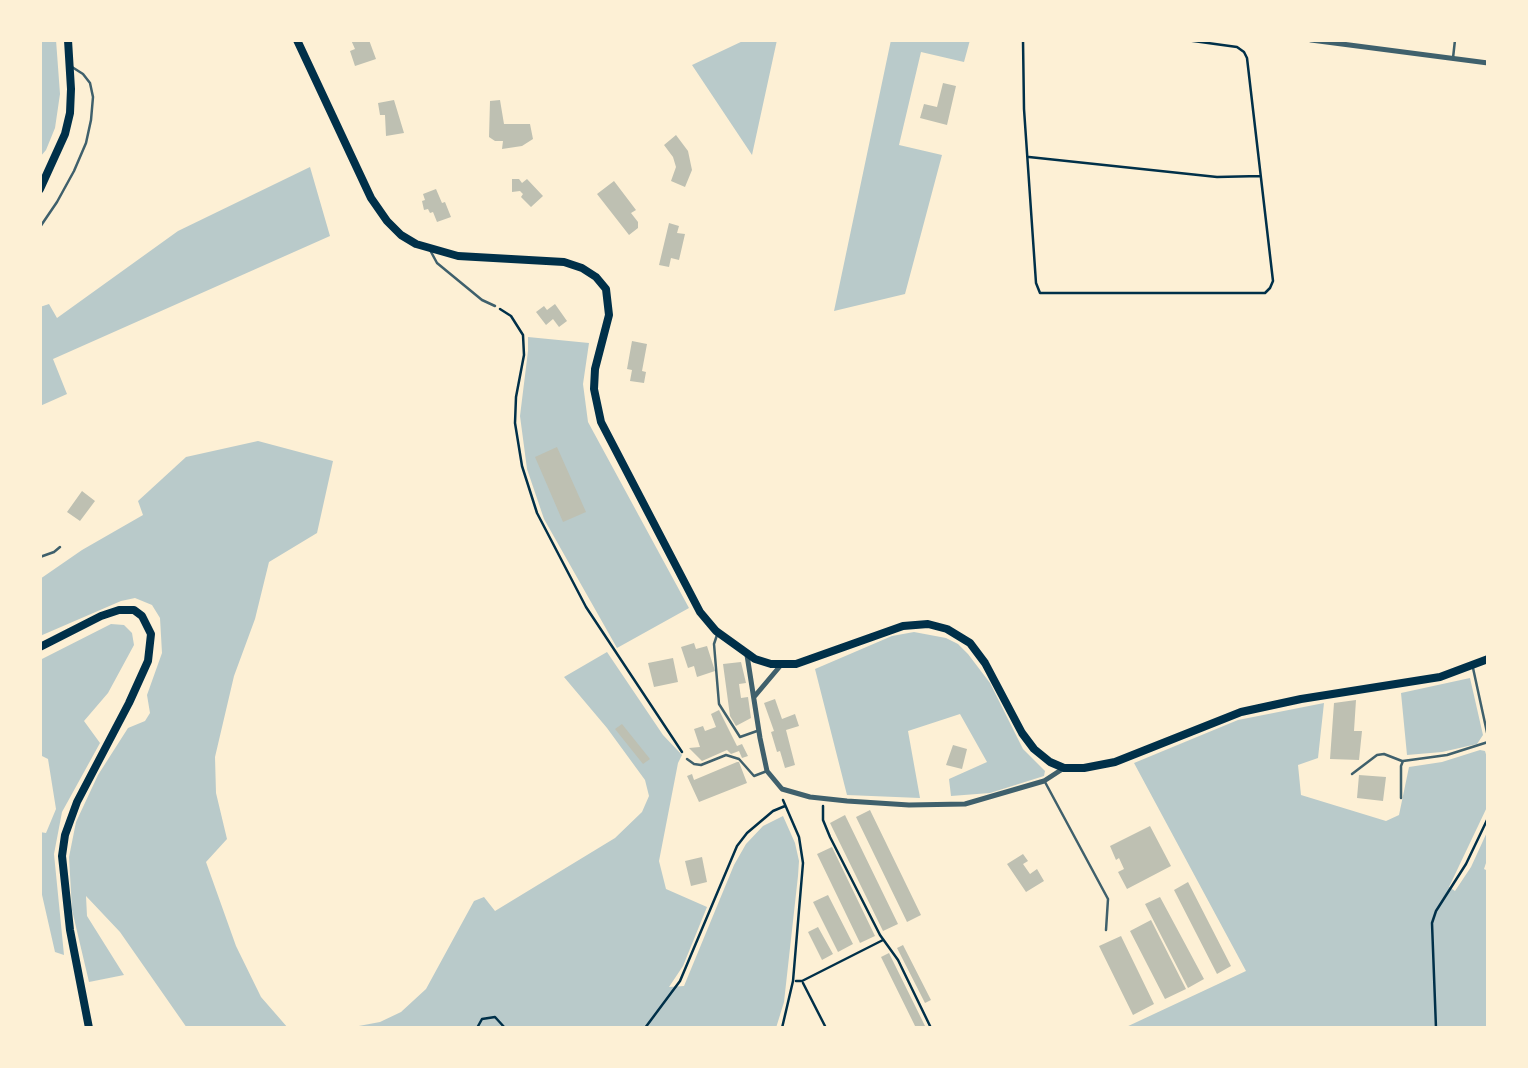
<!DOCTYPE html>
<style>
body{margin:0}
#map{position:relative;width:1528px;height:1068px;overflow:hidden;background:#fdf0d5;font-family:Jost,sans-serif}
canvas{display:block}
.frame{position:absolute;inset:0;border:42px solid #fdf0d5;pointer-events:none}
</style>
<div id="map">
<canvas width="1528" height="1068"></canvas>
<div class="frame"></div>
</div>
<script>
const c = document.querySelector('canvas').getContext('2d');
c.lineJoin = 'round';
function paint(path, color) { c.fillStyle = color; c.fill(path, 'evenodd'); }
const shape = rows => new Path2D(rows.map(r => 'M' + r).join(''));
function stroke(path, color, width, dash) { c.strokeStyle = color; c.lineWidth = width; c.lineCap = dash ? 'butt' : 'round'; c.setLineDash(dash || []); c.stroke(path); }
paint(shape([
 [40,40,56,40,60,94,55,128,46,150,40,157],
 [745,40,777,40,752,155,692,65],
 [891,40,970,40,964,62,921,52,899,145,942,155,905,294,834,311],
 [310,167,330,236,53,359,67,394,40,406,40,307,49,304,57,318,178,231],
 [528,337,589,343,583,384,588,422,689,608,617,648,544,519,527,469,520,416,528,351],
 [258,441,333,461,317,533,269,562,255,619,234,676,215,757,216,793,227,839,206,862,236,946,261,997,288,1028,187,1028,120,932,86,896,87,916,124,975,89,982,72,910,69,857,76,822,98,775,128,728,145,721,150,713,147,695,162,653,160,618,152,605,135,598,121,601,40,636,40,579,82,550,143,515,138,501,186,457],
 [111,624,124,625,132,633,134,645,108,693,84,721,100,743,62,812,54,854,64,955,55,952,40,886,40,832,46,833,56,809,48,759,40,755,40,660],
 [914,632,946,638,958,644,968,654,990,683,1023,749,1045,771,1044,776,990,793,951,796,949,779,987,762,960,714,908,731,920,798,847,795,815,669,892,636],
 [607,652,663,735,682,755,678,763,659,861,666,889,707,907,683,966,669,987,684,986,734,865,746,844,763,826,783,816,795,843,799,861,798,876,784,1002,776,1028,348,1028,380,1022,401,1012,426,989,474,901,484,897,495,911,615,838,642,812,649,796,645,780,607,728,564,677],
 [1470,678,1483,735,1477,744,1442,752,1407,755,1401,693],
 [1324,703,1318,758,1298,765,1301,795,1386,821,1399,815,1409,767,1442,762,1480,750,1485,751,1488,761,1488,805,1449,887,1455,891,1471,867,1488,830,1488,857,1484,869,1488,871,1488,1028,1124,1028,1246,971,1134,763,1238,720]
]), '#b9caca');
paint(shape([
 [351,40,369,40,376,59,355,66,350,51,355,49],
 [943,83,956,86,947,125,920,118,924,104,937,107],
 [394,100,404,133,386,136,385,115,380,115,378,103],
 [500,100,504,124,530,124,533,139,522,146,502,149,503,141,495,141,489,137,490,101],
 [676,135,688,151,692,170,685,187,671,181,676,167,673,157,664,145],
 [512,179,519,179,522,183,527,179,543,196,531,207,521,197,523,194,520,191,512,192],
 [614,181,636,210,631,213,638,222,638,228,629,235,597,194],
 [436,189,442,203,445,202,451,217,437,222,433,212,430,213,428,209,424,210,422,201,425,200,423,194],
 [669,223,679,226,677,233,685,234,679,260,671,258,669,267,659,265],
 [555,304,567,321,559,327,553,319,546,325,536,312,544,306,547,310],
 [632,341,647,344,642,371,646,372,644,383,630,381,632,370,627,369],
 [557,447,586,512,563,522,535,457],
 [82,491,95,501,80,521,67,512],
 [694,643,696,649,707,646,715,671,697,677,694,666,688,668,681,647],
 [673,658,678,682,654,687,648,663],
 [741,662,746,683,739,684,741,698,748,697,751,718,736,726,730,716,723,664],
 [775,699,782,719,795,714,799,726,786,730,795,765,785,768,780,751,777,752,771,732,774,731,764,703],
 [1356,700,1354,731,1362,731,1359,760,1330,759,1334,703],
 [719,710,737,746,742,744,748,756,742,758,739,751,731,754,727,750,702,761,689,748,700,747,694,729,703,726,705,731,716,727,711,714],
 [622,724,650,759,643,764,615,729],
 [953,745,967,749,962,769,946,765],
 [737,762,739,762,747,783,699,802,687,776,692,774,694,780],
 [1359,775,1386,777,1383,801,1357,798],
 [870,810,921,915,907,922,856,817],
 [845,815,898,924,883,931,830,823],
 [1150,826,1171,866,1127,889,1118,872,1124,869,1119,858,1116,860,1110,846],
 [832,847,875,936,860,943,817,854],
 [1023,854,1028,861,1023,864,1030,874,1037,869,1044,881,1026,892,1007,864],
 [702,857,707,882,691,886,685,861],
 [1188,882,1231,966,1217,974,1174,890],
 [828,895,853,944,838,952,813,902],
 [1160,897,1204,979,1188,988,1145,904],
 [1151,920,1186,989,1165,999,1130,931],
 [818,927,833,954,822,960,808,932],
 [1121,936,1154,1004,1133,1015,1099,946],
 [903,945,931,1000,925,1003,897,948],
 [889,953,926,1028,916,1028,881,957]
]), '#bec0b2');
stroke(shape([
 [1023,40,1024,109,1036,283,1040,293,1265,293,1270,288,1273,281,1247,58,1244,52,1237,47,1186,40],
 [1029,157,1217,177,1260,176],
 [500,309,511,316,523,335,524,355,516,397,515,423,522,466,537,513,586,607,682,752],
 [823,806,823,820,830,837,880,935,898,960,931,1028],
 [796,981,802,981,883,940],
 [803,983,826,1028],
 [477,1028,482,1019,495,1017,505,1028],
 [645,1028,680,981,737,846,747,833,773,811,785,806],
 [782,1028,793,981,803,863,799,837,783,800],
 [1436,1028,1432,923,1436,911,1466,864,1488,818]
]), '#003049', 2.5);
stroke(shape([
 [1453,58,1455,40],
 [40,227,57,202,74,171,86,143,91,120,93,97,90,83,83,74,72,67],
 [430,250,437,263,482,300,495,306],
 [40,557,54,552,60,547],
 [717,635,714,644,719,704,740,737,757,731],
 [1473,668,1488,737],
 [687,759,694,764,701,765,726,755,739,759,754,776,767,771],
 [1352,774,1377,755,1384,754,1402,761],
 [1045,782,1108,899,1106,930],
 [1401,798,1401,766,1403,761,1447,755,1488,742]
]), '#3f606c', 2.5);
stroke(shape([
 [1311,40,1488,63],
 [747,655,760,738,767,771,782,789,810,797,847,801,909,805,965,804,1044,781,1064,768],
 [754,697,781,665]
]), '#3f606c', 5);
stroke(shape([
 [297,40,371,198,387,221,401,235,416,244,458,256,564,262,582,268,596,277,606,289,609,315,595,369,594,389,601,422,700,612,716,631,755,659,771,664,796,664,903,626,928,624,947,629,970,643,985,663,1022,733,1034,749,1050,762,1064,768,1084,768,1115,762,1241,712,1301,699,1440,677,1488,659],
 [40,189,65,134,70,113,71,89,68,40],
 [40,647,101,616,119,610,134,610,142,616,151,634,148,661,129,703,77,802,65,835,62,856,70,930,89,1028]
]), '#003049', 8);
</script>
